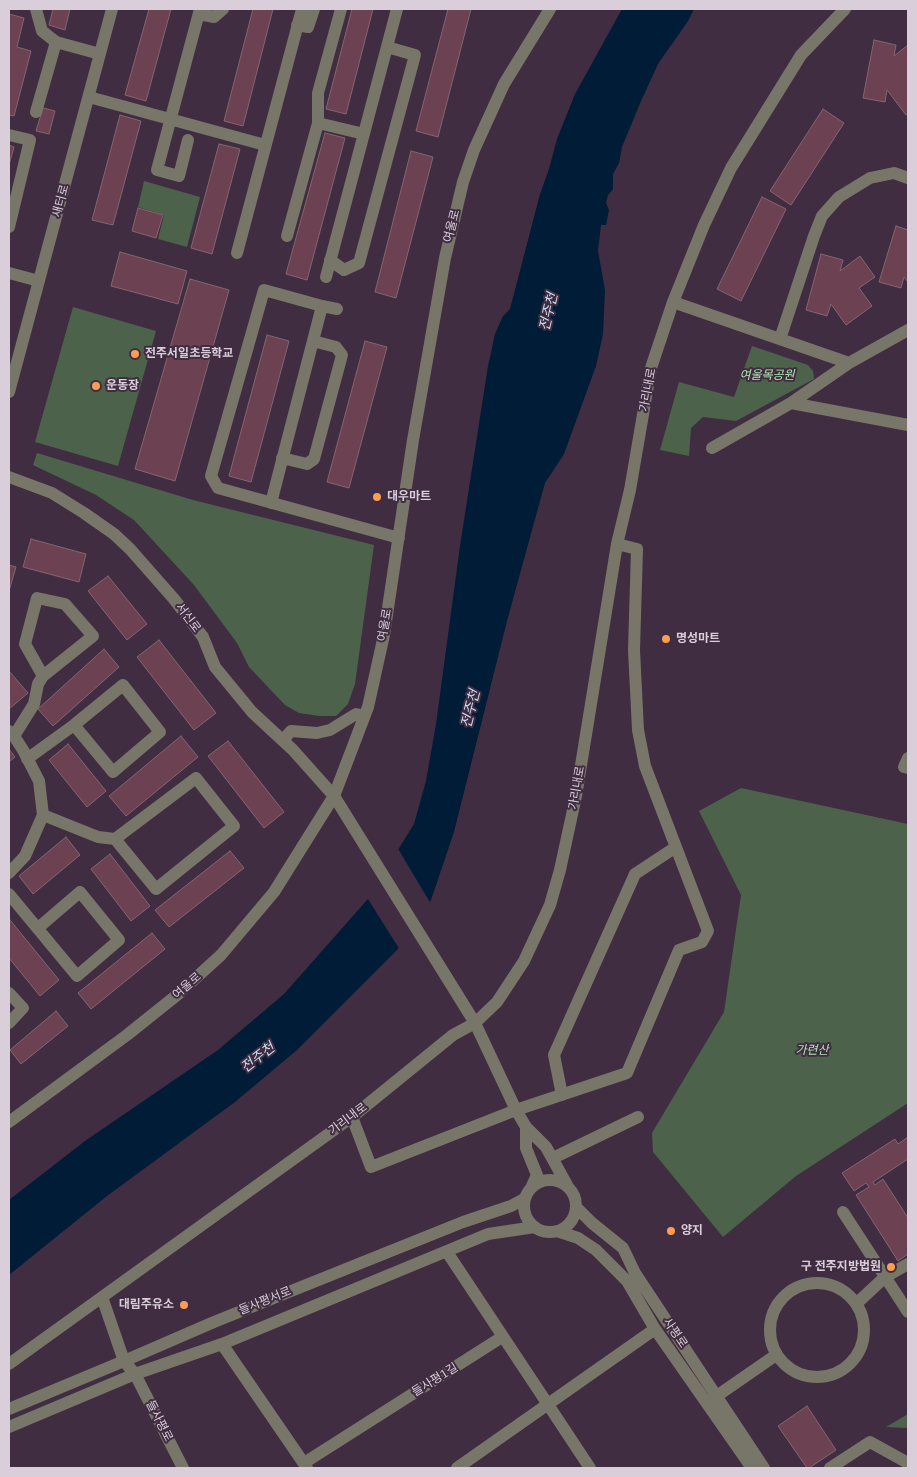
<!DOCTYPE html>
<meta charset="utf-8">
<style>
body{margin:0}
#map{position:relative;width:917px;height:1477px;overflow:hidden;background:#402d41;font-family:"IBM Plex Serif",serif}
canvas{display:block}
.frame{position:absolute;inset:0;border:10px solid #dacedb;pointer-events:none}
</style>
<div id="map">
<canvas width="917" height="1477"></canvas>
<div class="frame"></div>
</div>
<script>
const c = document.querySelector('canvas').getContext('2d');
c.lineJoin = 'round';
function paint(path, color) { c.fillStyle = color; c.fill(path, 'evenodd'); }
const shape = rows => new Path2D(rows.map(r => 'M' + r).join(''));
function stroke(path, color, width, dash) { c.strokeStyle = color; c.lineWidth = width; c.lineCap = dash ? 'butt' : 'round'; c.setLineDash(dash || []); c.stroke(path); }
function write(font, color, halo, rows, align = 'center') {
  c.font = font + ' "IBM Plex Serif","Noto Sans KR",serif'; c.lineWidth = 4; c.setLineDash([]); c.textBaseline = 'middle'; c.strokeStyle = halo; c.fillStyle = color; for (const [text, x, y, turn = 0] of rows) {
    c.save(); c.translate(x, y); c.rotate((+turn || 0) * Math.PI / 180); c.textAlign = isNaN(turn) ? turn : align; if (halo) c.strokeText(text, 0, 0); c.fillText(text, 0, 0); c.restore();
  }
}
paint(shape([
 [144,181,200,197,187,247,158,239,164,215,138,207],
 [73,307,156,331,118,466,35,442],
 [752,346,808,365,813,371,814,379,736,421,703,417,691,428,689,456,660,450,679,382,734,397],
 [37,453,193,500,374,545,355,684,348,704,336,716,319,716,299,713,285,705,249,667,237,643,194,585,134,520,96,495,33,465],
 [741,788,908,824,908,1103,796,1176,723,1237,653,1152,652,1133,724,1012,741,895,699,811],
 [908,1414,908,1428,886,1427]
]), '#4c624b');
paint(shape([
 [622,9,694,9,688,21,658,64,641,101,622,147,619,163,613,174,613,189,608,195,606,203,609,210,606,225,601,225,598,251,605,290,603,334,596,366,564,454,545,483,507,621,454,832,431,900,397,950,297,1050,235,1102,107,1196,9,1275,9,1200,85,1141,218,1050,284,994,367,900,414,824,426,781,436,724,460,546,488,366,495,334,503,316,510,309,540,194,549,169,557,139,575,94]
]), '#001c36');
paint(shape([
 [397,847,431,904,400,950,366,896]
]), '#402d41');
const building = shape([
 [53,9,70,9,65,30,49,25,53,9],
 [149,9,171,9,146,101,125,95,149,9],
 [253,9,273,9,243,126,224,121,253,9],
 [352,9,373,9,346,114,326,109,352,9],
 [448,9,471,9,438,137,416,131,448,9],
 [9,14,24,18,17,47,31,51,14,116,9,115,9,14],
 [874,40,896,45,894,56,908,45,908,114,906,115,887,90,885,102,863,98,874,40],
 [43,108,55,111,49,134,36,131,43,108],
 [823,109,844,123,791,205,770,191,823,109],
 [120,115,141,121,113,225,92,220,120,115],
 [325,133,345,138,307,280,286,274,325,133],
 [219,144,240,149,212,254,191,248,219,144],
 [9,145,14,147,9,165,9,145],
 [411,151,433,157,396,298,375,292,411,151],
 [762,197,786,209,741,301,717,289,762,197],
 [138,208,163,215,156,238,132,231,138,208],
 [896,226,908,230,908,282,904,277,901,288,879,282,896,226],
 [120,252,187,271,178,304,111,286,120,252],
 [821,254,843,260,840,271,860,256,875,277,859,288,872,306,846,325,831,304,827,316,806,310,821,254],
 [190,279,229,290,175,481,135,469,190,279],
 [267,335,289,341,251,482,229,476,267,335],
 [365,341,387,347,349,488,327,482,365,341],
 [31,539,86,554,79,582,23,567,31,539],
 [9,565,16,567,9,591,9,565],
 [108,576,147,624,127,640,88,591,108,576],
 [159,640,216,713,194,730,137,657,159,640],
 [104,649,119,667,53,726,38,709,104,649],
 [9,671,28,693,9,709,9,671],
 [181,736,198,757,126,816,109,796,181,736],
 [228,741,284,812,264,828,208,756,228,741],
 [68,744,106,791,87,807,49,760,68,744],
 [9,749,15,757,9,762,9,749],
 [66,837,80,855,33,894,19,876,66,837],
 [230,851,244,868,169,927,155,910,230,851],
 [110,854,150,906,131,921,91,869,110,854],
 [10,920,59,980,40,996,9,958,9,922,10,920],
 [152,933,165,949,91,1009,78,993,152,933],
 [56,1011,68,1026,21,1064,10,1050,56,1011],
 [908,1137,908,1159,873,1182,875,1185,883,1179,908,1218,908,1254,898,1261,856,1195,869,1187,866,1183,854,1191,842,1173,895,1139,898,1144,908,1137],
 [807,1406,836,1450,809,1468,807,1468,778,1426,807,1406]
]);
paint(building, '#6c4151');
stroke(building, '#856570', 1);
stroke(shape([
 [199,14,214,17,223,9],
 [297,25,308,27,314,9],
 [56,42,100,54],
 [89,97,265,145],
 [36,112,56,42,42,31,36,9],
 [318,123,318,93,341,9],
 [9,135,30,140,9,227],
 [188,140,179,176,157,170,200,9],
 [287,236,318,123,364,134],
 [237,253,302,9],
 [330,260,344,270,359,263,415,55,387,47],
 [9,273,39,281],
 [326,277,397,9],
 [673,302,849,363,908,330],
 [322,306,264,290,211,476,218,488,399,538],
 [780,339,814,236,822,216,839,197,870,178,894,173,908,178],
 [9,392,112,9],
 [791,403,908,425],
 [712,448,791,403,849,363],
 [282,458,307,464,314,459,342,355,336,347,313,341],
 [9,477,52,493,84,513,114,534,130,549,174,599,203,637,215,667,252,712,293,750,334,796,475,1023,516,1110,526,1127,546,1147,567,1185],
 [271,503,322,306,337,309],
 [9,731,14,736,23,750,39,781,43,815,25,856,9,873],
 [14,736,34,704,38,684,43,676,93,636,65,604,37,598,25,644,43,676],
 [283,740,291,731,317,733,330,730,356,714,364,716],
 [908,758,904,767,908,768],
 [27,759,74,725,123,685,160,732,113,772,74,725],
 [43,815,98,837,115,839,156,889,234,826,196,778,115,839],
 [9,894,77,976,119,940,80,892,38,928],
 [9,993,23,1008,9,1023],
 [562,1095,554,1055,635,874,676,847],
 [352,1117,371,1167,516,1110,627,1073,679,950,702,942,708,931,645,766,638,730,634,650,637,549,617,544],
 [9,1122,127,1035,177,995,221,955,274,892,334,796,368,707,384,635,413,440,445,258,463,182,474,150,504,84,550,9],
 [526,1127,526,1148,537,1175,532,1186],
 [553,1158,638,1117],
 '524 1206a26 26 0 1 1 52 0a26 26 0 1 1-52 0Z',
 [576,1207,592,1223,623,1248,635,1273,764,1468],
 [843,1212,908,1312],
 [557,1231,578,1238,596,1250,627,1281,655,1329,752,1468],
 [447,1252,590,1468],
 '770 1330a47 47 0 1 1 94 0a47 47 0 1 1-94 0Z',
 [102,1297,124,1361,135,1374,183,1468],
 [856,1304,885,1277,908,1264],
 [222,1344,307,1468],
 [9,1364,352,1117,453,1035,475,1023,497,1002,524,961,550,905,560,870,576,796,617,544,630,490,651,368,673,302,704,225,731,168,801,55,845,9],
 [711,1400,776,1355],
 [9,1409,124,1361,214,1322,463,1222,511,1206,524,1199],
 [9,1427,135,1374,222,1344,488,1234,535,1227],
 [304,1463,502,1337],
 [457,1468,655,1329],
 [830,1468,870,1442,908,1463]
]), '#777669', 12);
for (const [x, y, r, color] of [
 [135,354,5,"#fc9d54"],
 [96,386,5,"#fc9d54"],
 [377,497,5,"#fc9d54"],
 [666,639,5,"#fc9d54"],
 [671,1231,5,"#fc9d54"],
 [891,1267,5,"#fc9d54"],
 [184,1305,5,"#fc9d54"]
]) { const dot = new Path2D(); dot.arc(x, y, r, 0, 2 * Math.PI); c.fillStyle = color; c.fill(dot); stroke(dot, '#402d41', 2); }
write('12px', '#dacedb', '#402d41', [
 ["새터로",61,201,-75],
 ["여울로",452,226,-76],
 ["가리내로",648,390,-79],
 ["서신로",188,618,53],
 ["여울로",385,625,-80],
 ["가리내로",577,788,-80],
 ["여울로",187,986,-41],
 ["가리내로",348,1119,-37],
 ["들사평서로",265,1301,-22],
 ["사평로",675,1333,56],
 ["들사평1길",435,1380,-32],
 ["들사평로",159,1421,63]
]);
write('bold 12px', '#dacedb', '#402d41', [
 ["전주서일초등학교",145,354],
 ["운동장",106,386],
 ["대우마트",387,497],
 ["명성마트",676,639],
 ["양지",681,1231],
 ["구 전주지방법원",881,1267,"right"],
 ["대림주유소",174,1305,"right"]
], 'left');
write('italic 12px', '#b0e6ae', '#402d41', [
 ["여울목공원",767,376],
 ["가련산",812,1051]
]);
write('italic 14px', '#c8def4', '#402d41', [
 ["전주천",549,312,-77],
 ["전주천",471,709,-76],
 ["전주천",258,1058,-38]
]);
</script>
